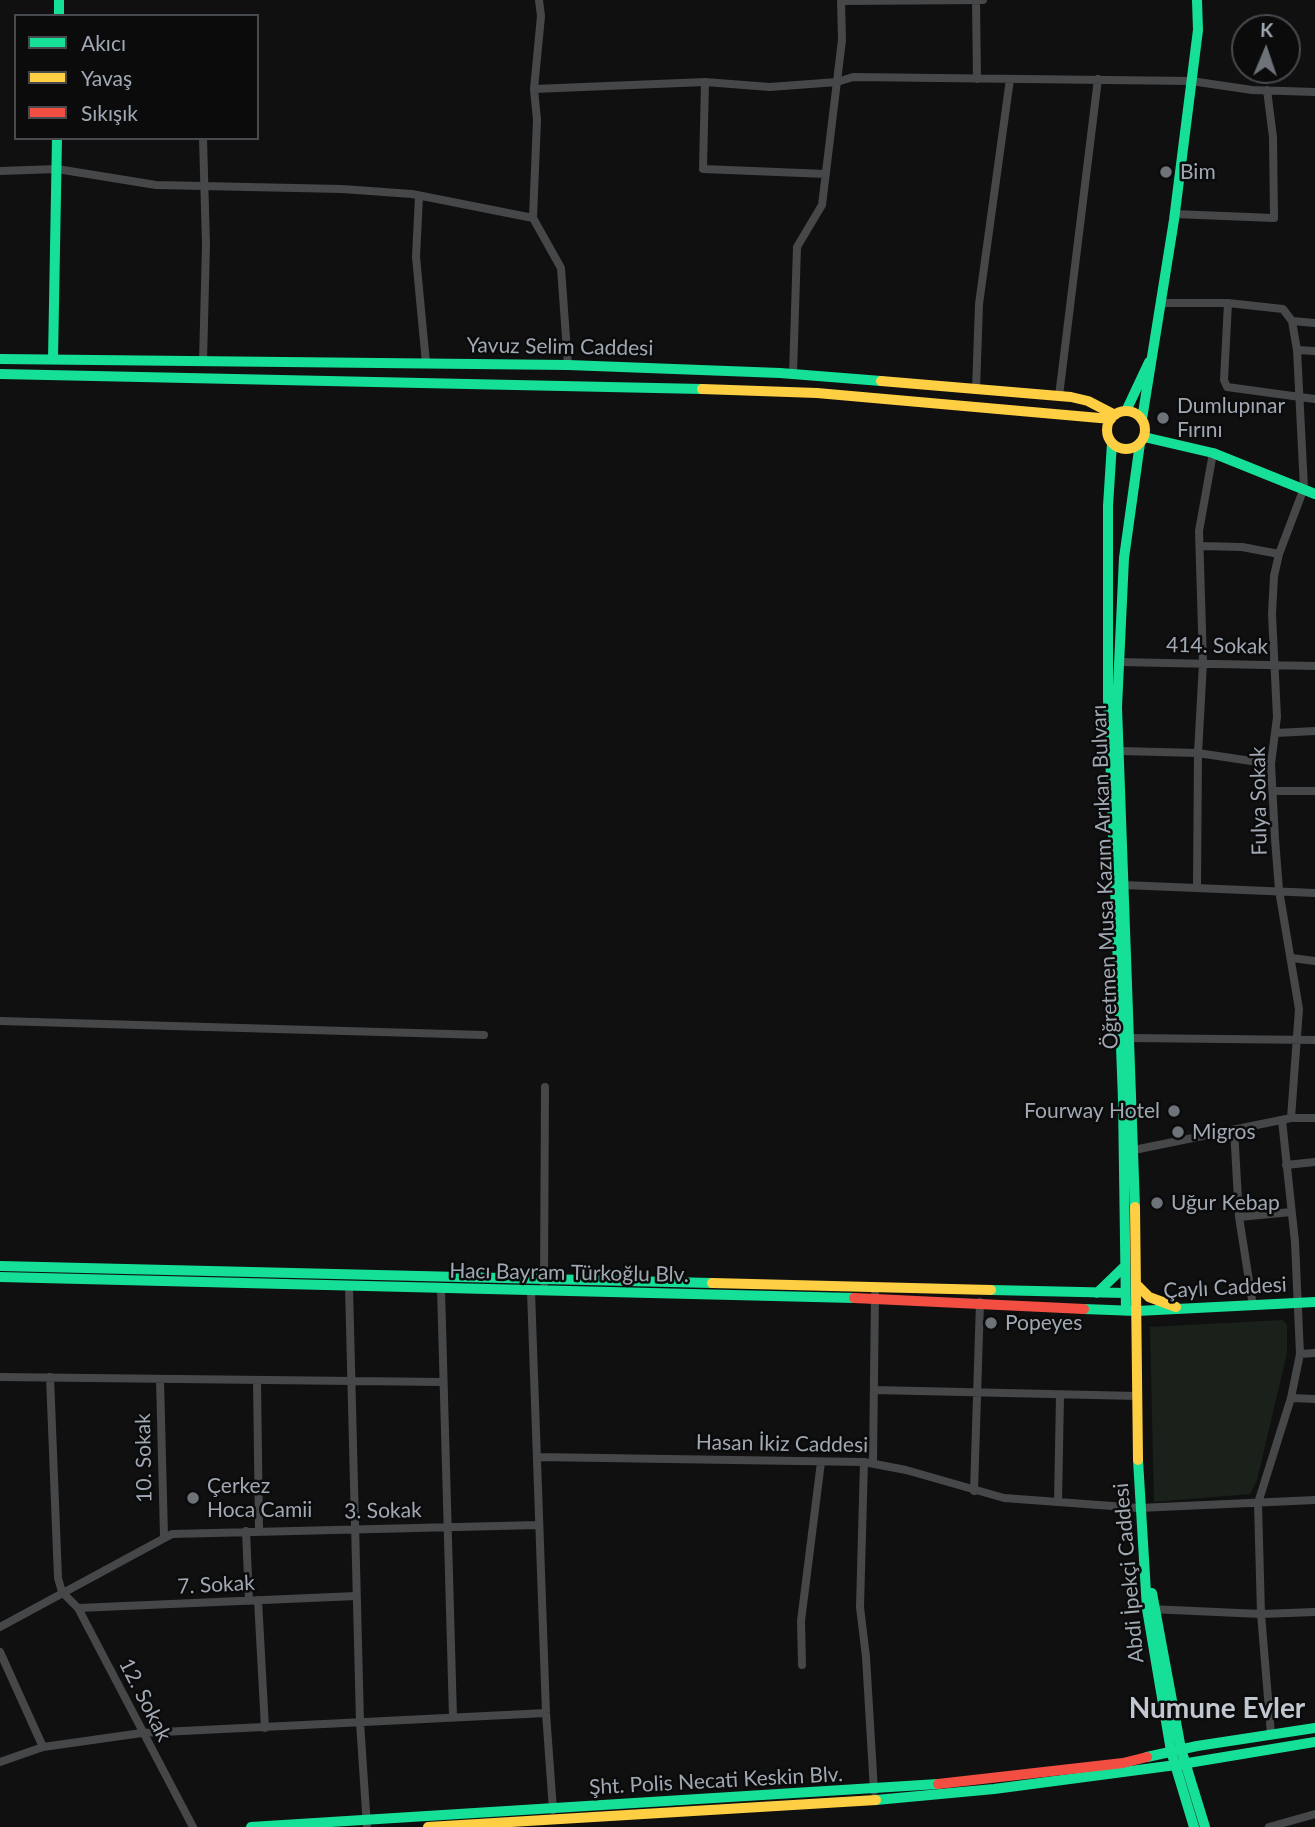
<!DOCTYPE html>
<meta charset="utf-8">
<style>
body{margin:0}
#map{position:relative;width:1315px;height:1827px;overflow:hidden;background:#101011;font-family:Lato,sans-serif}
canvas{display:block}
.legend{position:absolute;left:14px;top:14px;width:245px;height:126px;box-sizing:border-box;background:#0b0b0c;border:2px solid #474a4f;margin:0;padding:9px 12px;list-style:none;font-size:21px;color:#a0a9b3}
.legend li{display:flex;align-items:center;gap:14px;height:35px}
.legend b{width:35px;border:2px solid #474a4f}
.north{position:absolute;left:1231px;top:14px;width:70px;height:70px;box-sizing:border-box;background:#0b0b0c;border:2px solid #474a4f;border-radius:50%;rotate:2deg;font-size:19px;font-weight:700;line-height:28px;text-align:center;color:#a0a9b3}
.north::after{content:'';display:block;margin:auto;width:24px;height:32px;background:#6e737a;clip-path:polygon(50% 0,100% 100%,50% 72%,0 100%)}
</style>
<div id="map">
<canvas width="1315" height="1827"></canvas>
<ul class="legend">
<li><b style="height:9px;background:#16e098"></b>Akıcı</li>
<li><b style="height:9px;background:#ffcf43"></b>Yavaş</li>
<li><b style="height:9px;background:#f24e42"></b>Sıkışık</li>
</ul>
<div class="north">K</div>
</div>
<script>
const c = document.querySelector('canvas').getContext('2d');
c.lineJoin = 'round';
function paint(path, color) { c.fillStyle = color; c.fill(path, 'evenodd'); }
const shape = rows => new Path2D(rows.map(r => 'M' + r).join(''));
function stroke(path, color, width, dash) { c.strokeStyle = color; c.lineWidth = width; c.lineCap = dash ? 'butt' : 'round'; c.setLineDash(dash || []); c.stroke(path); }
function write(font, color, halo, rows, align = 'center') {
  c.font = font + ' Lato,sans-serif'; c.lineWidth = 5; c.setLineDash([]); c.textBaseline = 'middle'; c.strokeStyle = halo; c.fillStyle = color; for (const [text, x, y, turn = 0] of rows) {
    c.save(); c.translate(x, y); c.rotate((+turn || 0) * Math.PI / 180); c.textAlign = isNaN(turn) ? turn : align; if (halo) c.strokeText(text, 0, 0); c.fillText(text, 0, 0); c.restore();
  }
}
paint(shape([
 [1282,1320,1287,1325,1287,1353,1257,1480,1250,1494,1154,1502,1150,1327]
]), '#1a211b');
stroke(shape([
 [976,0,977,79],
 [841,1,983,0],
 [705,82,703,169,826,174],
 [534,89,705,82,770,87,837,82,853,77,1191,81,1252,90,1315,92],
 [203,138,206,245,203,361],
 [0,171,57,169,156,185,342,189,412,194,533,218,561,268,568,365],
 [419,196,416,257,426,363],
 [1174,214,1274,218,1273,137,1267,90],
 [533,218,537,120,534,89,541,16,539,0],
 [1162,303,1228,303,1283,309,1292,321,1297,350,1304,488,1279,554,1274,576,1272,614,1277,717,1271,764,1275,839,1279,890,1299,1009,1291,1118],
 [1228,303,1224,380,1227,387,1315,399],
 [1292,321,1315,323],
 [1297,350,1315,351],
 [793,374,797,247,822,205,842,40,841,0],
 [976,390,979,304,1010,79],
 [1059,396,1098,79],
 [1201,546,1242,547,1279,554],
 [1118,662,1315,666],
 [1276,733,1315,731],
 [1119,751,1198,753,1271,764],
 [1274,791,1315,791],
 [1124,885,1315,893],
 [1197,886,1198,753,1203,663,1199,531,1213,453],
 [1292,958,1315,961],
 [0,1021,484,1035],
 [1130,1038,1315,1040],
 [1234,1129,1239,1217,1253,1306],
 [1134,1150,1291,1118,1315,1118],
 [1286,1165,1315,1162],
 [1239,1217,1291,1212],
 [544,1283,545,1087],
 [349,1287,360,1722,367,1827],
 [441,1289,453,1717],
 [531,1291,546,1713,553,1810],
 [1300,1354,1315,1353],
 [0,1377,443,1382],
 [50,1377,58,1578,62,1592,78,1608,193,1827],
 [160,1380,164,1536],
 [257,1380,259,1530],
 [874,1390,1137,1396],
 [1291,1398,1315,1399],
 [537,1457,864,1462,906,1470,1004,1498,1139,1508,1315,1500],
 [864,1462,860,1607,866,1657,874,1791],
 [873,1463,875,1294],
 [974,1491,980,1302],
 [1058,1502,1060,1395],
 [246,1531,249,1601],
 [258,1600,265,1728],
 [78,1608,356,1596],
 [1150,1609,1261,1614,1315,1612],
 [0,1627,172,1534,538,1525],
 [0,1652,43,1747],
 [802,1665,801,1621,821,1462],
 [1271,1734,1261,1614,1258,1503,1291,1398,1300,1354,1295,1242,1282,1120],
 [0,1762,43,1747,142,1733,546,1713],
 [1269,1827,1315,1814]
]), '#454749', 8);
stroke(shape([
 [59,0,59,16],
 [0,359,568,365,780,373,881,381],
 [53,359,57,138],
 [0,374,702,389],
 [1126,411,1149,362],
 [1142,419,1174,220,1198,30,1197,0],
 [1144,437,1213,453,1315,494],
 [1112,443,1108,506,1108,699,1123,1100,1126,1311],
 [1135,1207,1117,707,1124,558,1140,443],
 [0,1266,712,1283],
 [0,1277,854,1298],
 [991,1290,1125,1293],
 [1097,1293,1125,1266],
 [1084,1309,1137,1311,1315,1302],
 [1138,1460,1147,1609,1171,1751,1194,1827],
 [1152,1593,1181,1749,1205,1827],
 [1147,1757,1197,1746,1315,1728],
 [876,1800,994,1789,1176,1765,1315,1742],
 [251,1827,938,1784]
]), '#16e098', 10);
stroke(shape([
 [881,381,1071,397,1088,401,1115,415],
 [702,389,817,393,1111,419],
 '1107 430a19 19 0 1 1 38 0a19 19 0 1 1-38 0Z',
 [1135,1207,1138,1460],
 [712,1283,991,1290],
 [1137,1285,1149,1297,1176,1307],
 [428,1827,876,1800]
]), '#ffcf43', 10);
stroke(shape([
 [854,1298,1084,1309],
 [938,1784,1123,1763,1147,1757]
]), '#f24e42', 10);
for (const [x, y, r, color] of [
 [1166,172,7,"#6e737a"],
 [1163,418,7,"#6e737a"],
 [1174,1111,7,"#6e737a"],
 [1178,1132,7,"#6e737a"],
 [1157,1203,7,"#6e737a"],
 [991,1323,7,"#6e737a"],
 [193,1498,7,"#6e737a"]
]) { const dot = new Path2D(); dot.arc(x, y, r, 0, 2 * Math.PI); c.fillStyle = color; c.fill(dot); stroke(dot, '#0b0b0c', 2.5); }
write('21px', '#a0a9b3', '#0b0b0c', [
 ["Bim",1180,172],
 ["Dumlupınar",1177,406],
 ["Fırını",1177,430],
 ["Fourway Hotel",1160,1111,"right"],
 ["Migros",1192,1132],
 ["Uğur Kebap",1171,1203],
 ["Popeyes",1005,1323],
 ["Çerkez",207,1486],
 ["Hoca Camii",207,1510]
], 'left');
write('21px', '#a0a9b3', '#0b0b0c', [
 ["Yavuz Selim Caddesi",560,347,1],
 ["414. Sokak",1217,646,1],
 ["Fulya Sokak",1259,801,-91],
 ["Öğretmen Musa Kazım Arıkan Bulvarı",1105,877,-92],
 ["Hacı Bayram Türkoğlu Blv.",569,1273,1],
 ["Çaylı Caddesi",1225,1288,-3],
 ["Hasan İkiz Caddesi",782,1444,1],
 ["10. Sokak",144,1458,-91],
 ["3. Sokak",383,1511,-1],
 ["Abdi İpekçi Caddesi",1129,1573,-95],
 ["7. Sokak",216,1585,-3],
 ["12. Sokak",145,1700,63],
 ["Şht. Polis Necati Keskin Blv.",716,1781,-3]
]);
write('bold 28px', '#c1c7cf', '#0b0b0c', [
 ["Numune Evler",1217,1709]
]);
</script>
